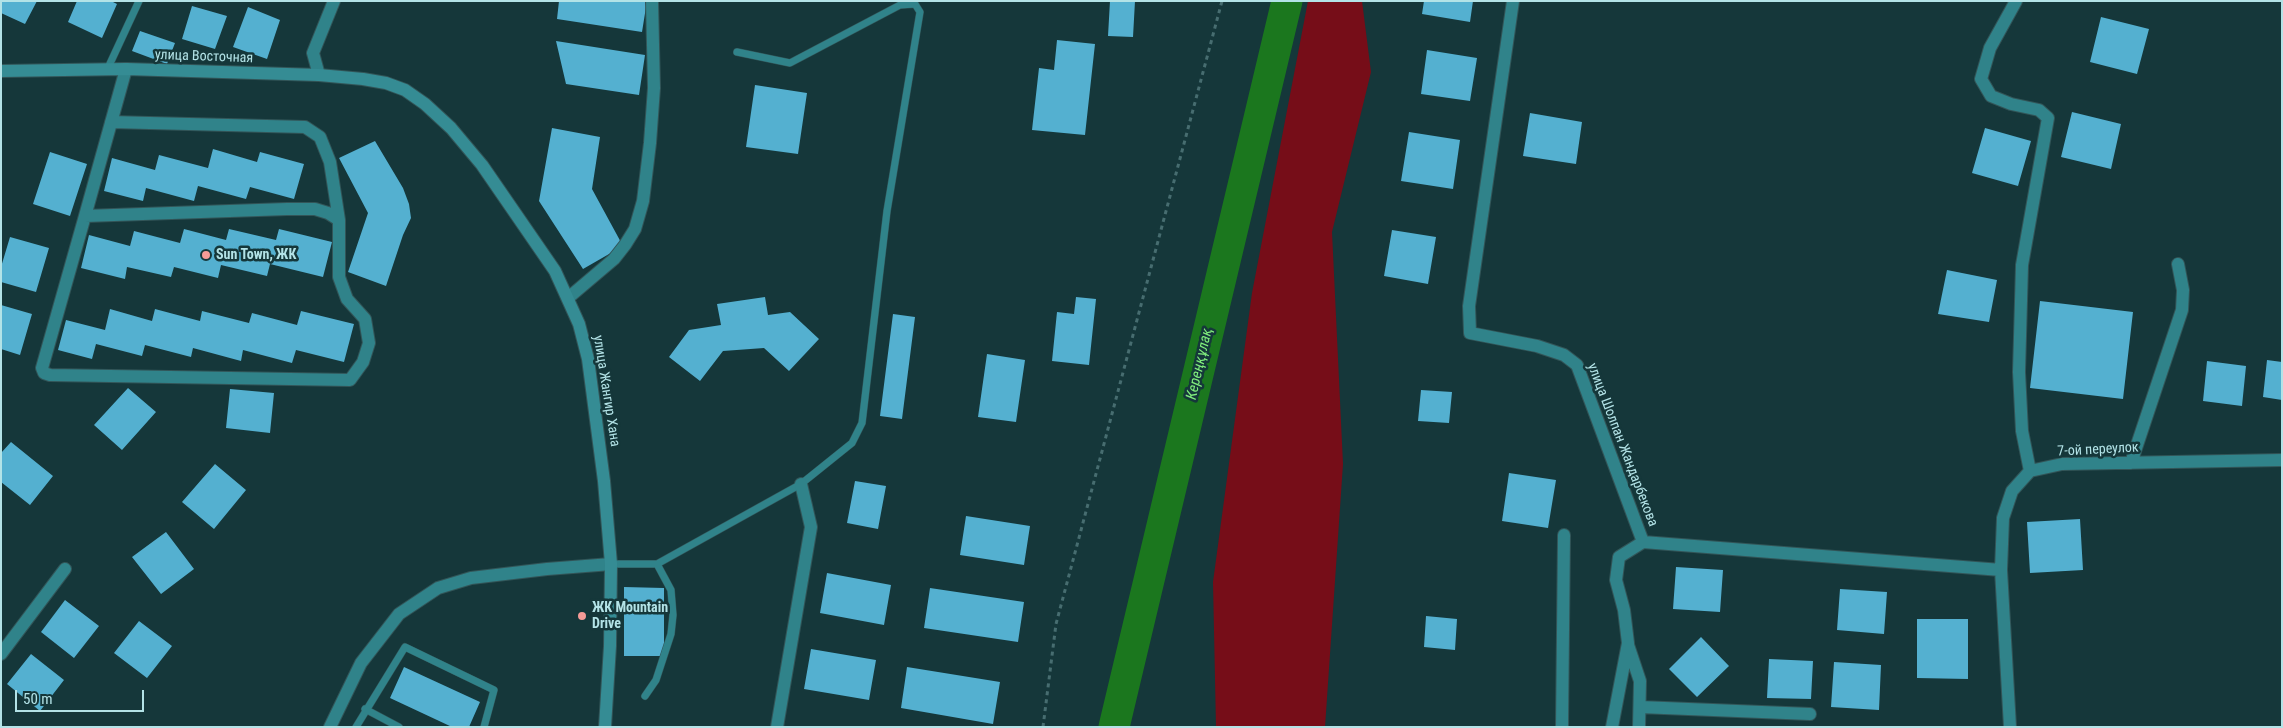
<!DOCTYPE html>
<meta charset="utf-8">
<style>
body{margin:0}
#map{position:relative;width:2283px;height:728px;overflow:hidden;background:#15373a;font-family:"Roboto Condensed",sans-serif}
canvas{display:block}
.frame{position:absolute;inset:0;border:2px solid #b3e3e7;pointer-events:none}
.scale{position:absolute;left:15px;top:690px;width:129px;height:22px;box-sizing:border-box;border:2px solid #b3e3e7;border-top:0;padding-left:6px;font-size:15px;line-height:18px;white-space:nowrap;color:#b3e3e7;-webkit-text-stroke:4px #15373a;paint-order:stroke}
</style>
<div id="map">
<canvas width="2283" height="728"></canvas>
<div class="frame"></div>
<div class="scale">50 m</div>
</div>
<script>
const c = document.querySelector('canvas').getContext('2d');
c.lineJoin = 'round';
function paint(path, color) { c.fillStyle = color; c.fill(path, 'evenodd'); }
const shape = rows => new Path2D(rows.map(r => 'M' + r).join(''));
function stroke(path, color, width, dash) { c.strokeStyle = color; c.lineWidth = width; c.lineCap = dash ? 'butt' : 'round'; c.setLineDash(dash || []); c.stroke(path); }
function write(font, color, halo, rows, align = 'center') {
  c.font = font + ' "Roboto Condensed",sans-serif'; c.lineWidth = 5; c.setLineDash([]); c.textBaseline = 'middle'; c.strokeStyle = halo; c.fillStyle = color; for (const [text, x, y, turn = 0] of rows) {
    c.save(); c.translate(x, y); c.rotate((+turn || 0) * Math.PI / 180); c.textAlign = isNaN(turn) ? turn : align; if (halo) c.strokeText(text, 0, 0); c.fillText(text, 0, 0); c.restore();
  }
}
paint(shape([
 [1308,1,1362,1,1371,72,1332,232,1343,464,1325,727,1216,727,1213,582,1252,293]
]), '#760d18');
stroke(shape([
 [1114,727,1287,1]
]), '#1b771e', 31);
paint(shape([
 [1,1,37,1,25,24,1,13],
 [77,1,111,1,117,4,102,38,68,22],
 [559,1,647,1,642,32,557,19],
 [1110,1,1135,1,1133,37,1108,36],
 [1424,1,1473,1,1470,22,1422,14],
 [192,6,227,16,215,49,182,39],
 [248,7,280,20,267,59,233,47],
 [2101,17,2149,29,2137,74,2090,62],
 [140,31,175,43,167,64,132,51],
 [1057,40,1095,44,1085,135,1032,130,1039,68,1054,70],
 [556,41,645,55,639,95,566,84],
 [1427,50,1477,58,1470,101,1421,94],
 [755,85,807,93,798,154,746,147],
 [2072,112,2121,124,2111,169,2061,157],
 [1530,113,1582,122,1576,164,1523,156],
 [552,128,600,137,592,189,623,246,583,269,539,201],
 [1985,128,2031,141,2018,186,1972,173],
 [1409,132,1460,140,1453,189,1401,181],
 [375,141,403,188,409,204,411,218,403,235,386,286,348,272,368,213,339,158],
 [213,149,257,162,260,152,304,164,294,199,250,187,246,199,198,186,194,201,146,188,143,201,104,191,112,158,155,170,159,155,208,168],
 [50,152,87,164,70,216,33,204],
 [184,229,226,240,229,229,276,240,279,229,332,242,323,277,270,264,267,276,221,265,218,278,174,267,171,277,127,267,125,279,81,268,89,235,130,246,134,231,180,243],
 [1392,230,1436,237,1428,284,1384,276],
 [10,237,49,248,36,292,1,282,1,267],
 [1947,270,1997,280,1989,322,1938,314],
 [765,297,768,315,790,312,819,339,789,371,764,348,723,351,700,381,669,357,689,330,721,325,717,304],
 [1076,297,1096,299,1089,365,1052,361,1057,312,1074,314],
 [2040,301,2133,312,2123,399,2030,388],
 [1,305,32,314,20,355,1,349],
 [110,309,152,321,155,309,200,321,202,311,249,323,252,313,297,325,301,311,354,324,344,362,296,350,292,363,243,350,241,361,193,348,191,357,145,345,142,356,96,344,92,359,58,350,66,320,105,330],
 [893,314,915,317,902,419,880,416],
 [987,354,1025,360,1016,422,978,417],
 [2267,360,2282,362,2282,400,2263,397],
 [2207,361,2246,366,2242,406,2203,401],
 [128,388,156,412,122,450,94,425],
 [230,389,274,393,270,433,226,428],
 [1421,390,1452,392,1449,423,1418,421],
 [11,442,53,476,30,505,1,482,1,453],
 [215,464,246,490,214,529,182,502],
 [1509,473,1556,480,1548,528,1502,521],
 [855,481,886,486,878,529,847,523],
 [966,516,1030,526,1024,565,960,555],
 [2080,519,2083,570,2030,573,2027,522],
 [166,532,194,569,161,594,132,557],
 [1676,567,1723,570,1720,612,1673,609],
 [827,573,891,585,884,625,820,613],
 [624,587,664,588,664,656,624,656],
 [930,588,1024,602,1018,642,924,628],
 [1840,589,1887,592,1884,634,1837,630],
 [65,600,99,626,74,658,41,632],
 [1426,616,1457,619,1455,650,1424,647],
 [1917,619,1968,619,1968,679,1917,678],
 [139,621,172,646,147,678,114,653],
 [1701,637,1729,666,1697,697,1669,669],
 [811,649,876,660,869,700,804,689],
 [31,654,64,680,40,711,7,684],
 [1769,659,1813,661,1811,699,1767,698],
 [1834,662,1881,665,1879,710,1831,707],
 [404,667,480,702,469,727,452,727,390,698],
 [907,667,1000,682,993,724,901,708]
]), '#54b0d0');
const lane = shape([
 [107,70,139,1],
 [611,564,657,564,801,484,852,443,862,423,887,211,920,12,915,4,900,5,790,63,737,52],
 [645,696,656,680,671,634,673,615,671,590,657,564],
 [365,709,399,727],
 [356,727,405,647,494,690,484,727]
]);
const street = shape([
 [1513,1,1469,306,1470,333,1537,346,1564,355,1577,365,1643,542],
 [2016,1,1990,48,1981,79,1991,96,2011,104,2039,110,2048,118,2022,265,2019,372,2022,431,2030,471],
 [319,75,313,53,334,1],
 [111,122,305,127,320,137,330,162,339,220],
 [85,216,287,209,315,209,328,213,339,220,339,277,347,299,365,319,369,343,363,362,350,380,50,375,44,373,42,368,85,216,126,69],
 [568,298,614,259,625,245,635,229,643,201,650,143,654,88,652,1],
 [2131,463,2182,310,2183,290,2178,264],
 [1643,542,2001,570],
 [1628,645,1640,681,1639,727],
 [1,654,65,569],
 [1640,707,1810,714],
 [330,727,361,663,399,614,438,588,471,578,547,569,611,564],
 [777,727,811,527,801,484],
 [1562,727,1564,535],
 [1612,727,1628,643,1624,610,1616,580,1619,557,1643,542],
 [2010,727,2001,570,2003,518,2012,491,2030,471,2062,464,2282,460]
]);
const secondary = shape([
 [1,71,126,69,319,75,363,79,386,83,405,90,425,104,451,128,482,165,555,271,579,324,588,359,604,481,611,564,610,646,605,727]
]);
stroke(lane, '#325558', 8);
stroke(street, '#325558', 14);
stroke(secondary, '#325558', 14);
stroke(shape([
 [1043,727,1056,624,1222,1]
]), '#476d70', 3, [4, 4]);
stroke(lane, '#30838a', 7);
stroke(street, '#30838a', 12);
stroke(secondary, '#358c94', 12);
for (const [x, y, r, color] of [
 [206,255,5,"#f59b97"],
 [582,616,5,"#f59b97"]
]) { const dot = new Path2D(); dot.arc(x, y, r, 0, 2 * Math.PI); c.fillStyle = color; c.fill(dot); stroke(dot, '#15373a', 2); }
write('14px', '#b3e3e7', '#15373a', [
 ["улица Восточная",204,57,2],
 ["улица Жангир Хана",606,391,81],
 ["улица Шолпан Жандарбекова",1622,445,69],
 ["7-ой переулок",2098,450,-3]
]);
write('bold 14px', '#b3e3e7', '#15373a', [
 ["Sun Town, ЖК",216,255],
 ["ЖК Mountain",592,608],
 ["Drive",592,624]
], 'left');
write('italic 15px', '#81ed7d', '#15373a', [
 ["Кереңқұлақ",1200,364,-77]
]);
</script>
